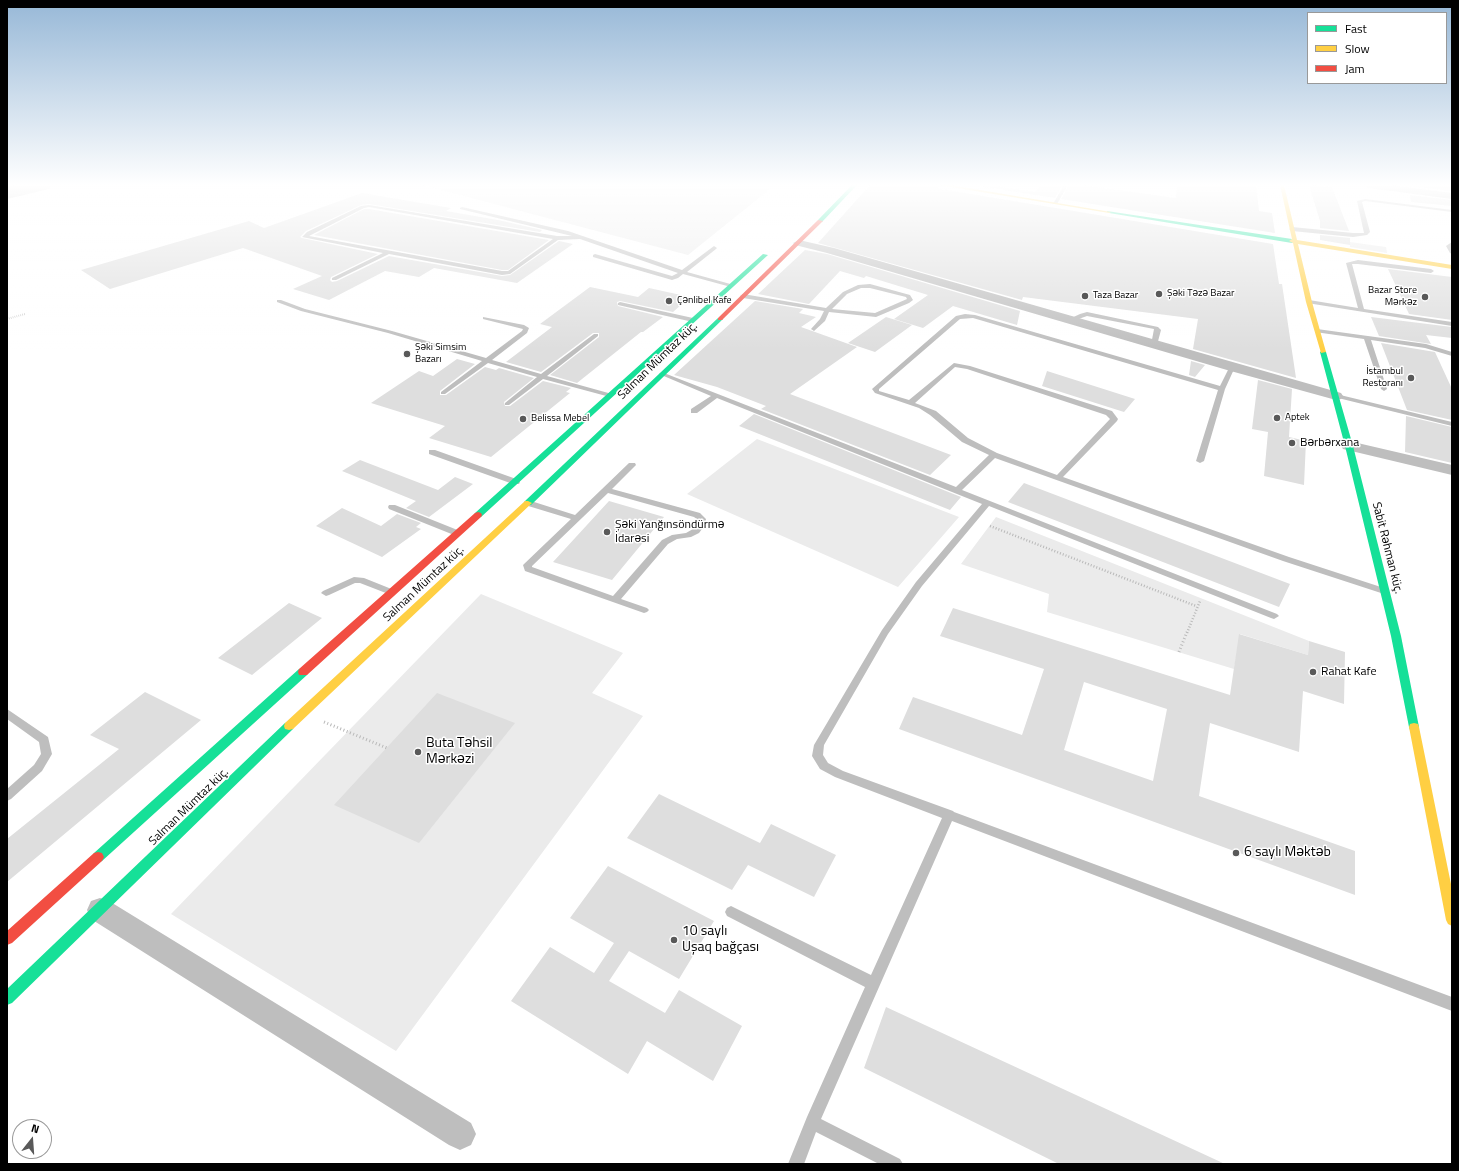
<!DOCTYPE html>
<meta charset="utf-8">
<style>
body{margin:0}
#map{position:relative;width:1459px;height:1171px;overflow:hidden;background:#fff;font-family:"Titillium Web",sans-serif}
canvas{display:block}
.frame{position:absolute;inset:0;border:8px solid #000;pointer-events:none}
.legend{position:absolute;left:1307px;top:12px;width:140px;height:72px;box-sizing:border-box;background:#fff;border:1px solid #999;margin:0;padding:5px 7px;list-style:none;font-size:12px;color:#000}
.legend li{display:flex;align-items:center;gap:8px;height:20px}
.legend b{width:20px;border:1px solid #999}
.north{position:absolute;left:12px;top:1119px;width:40px;height:40px;box-sizing:border-box;background:#fff;border:1px solid #999;border-radius:50%;rotate:17deg;font-size:11px;font-weight:700;line-height:16px;text-align:center;color:#000}
.north::after{content:'';display:block;margin:auto;width:14px;height:18px;background:#595959;clip-path:polygon(50% 0,100% 100%,50% 72%,0 100%)}
</style>
<div id="map">
<canvas width="1459" height="1171"></canvas>
<div class="frame"></div>
<ul class="legend">
<li><b style="height:5px;background:#16e098"></b>Fast</li>
<li><b style="height:5px;background:#ffcf43"></b>Slow</li>
<li><b style="height:5px;background:#f24e42"></b>Jam</li>
</ul>
<div class="north">N</div>
</div>
<script>
const c = document.querySelector('canvas').getContext('2d');
c.lineJoin = 'round';
function paint(path, color) { c.fillStyle = color; c.fill(path, 'evenodd'); }
const shape = rows => new Path2D(rows.map(r => 'M' + r).join(''));
function stroke(path, color, width, dash) { c.strokeStyle = color; c.lineWidth = width; c.lineCap = dash ? 'butt' : 'round'; c.setLineDash(dash || []); c.stroke(path); }
function write(font, color, halo, rows, align = 'center') {
  c.font = font + ' "Titillium Web",sans-serif'; c.lineWidth = 3; c.setLineDash([]); c.textBaseline = 'middle'; c.strokeStyle = halo; c.fillStyle = color; for (const [text, x, y, turn = 0] of rows) {
    c.save(); c.translate(x, y); c.rotate((+turn || 0) * Math.PI / 180); c.textAlign = isNaN(turn) ? turn : align; if (halo) c.strokeText(text, 0, 0); c.fillText(text, 0, 0); c.restore();
  }
}
paint(shape([
 [422,185,775,185,688,255],
 [1350,242,1386,247,1387,253,1350,247],
 [757,439,959,517,898,587,687,494],
 [996,517,1309,641,1308,655,1240,634,1234,669,1047,612,1049,594,961,564],
 [481,594,623,653,592,693,643,716,396,1051,171,914]
]), '#ebebeb');
paint(shape([
 [15,185,52,185,49,189,7,199,7,187,15,185]
]), '#bdbdbd');
paint(shape([
 [870,185,934,185,941,189,1273,244,1279,284,1282,284,1296,378,1193,349,1198,319,1023,297,1022,300,818,243],
 [972,185,989,185,1035,192,1040,185,1062,185,1055,198],
 [1069,185,1083,185,1176,198,1177,185,1256,185,1259,211,1272,213,1275,233,1061,199],
 [1309,185,1332,187,1349,231,1320,228,1320,221],
 [1407,185,1452,185,1452,191,1407,186],
 [362,193,451,208,446,211,498,220,542,230,540,232,369,204,361,205,306,231,300,237,302,238,378,254,331,277,330,280,332,282,337,281,389,256,502,276,510,275,559,241,573,244,517,283,434,268,419,277,385,271,329,300,293,289,322,276,243,248,110,289,81,270,249,221,264,228],
 [1410,195,1452,200,1452,206,1411,202],
 [364,209,369,209,549,240,508,270,502,270,314,235],
 [1320,235,1350,238,1350,245,1320,240],
 [805,250,827,254,1020,311,1017,325,953,306,923,328,894,319,928,295,866,276,864,278,840,271,809,304,758,294],
 [1388,269,1452,277,1452,320,1409,314],
 [590,287,638,297,649,288,690,297,673,312,620,301,617,302,618,306,663,317,643,332,641,332,577,383,550,375,599,337,599,333,593,333,541,372,506,362,552,327,540,324],
 [755,301,803,309,799,313,816,317,801,327,857,347,790,394,951,455,930,475,761,409,766,406,717,387,674,375],
 [886,317,912,325,875,352,848,343],
 [1371,317,1452,327,1452,338,1426,335,1431,344,1379,336],
 [1381,343,1435,352,1452,389,1452,420,1407,410],
 [457,359,475,364,440,391,440,395,446,395,485,367,496,370,499,368,534,378,504,402,505,406,510,406,543,381,571,388,566,392,570,393,491,457,429,438,445,426,371,403,419,371,433,376],
 [1191,361,1205,365,1195,377,1189,375],
 [1047,371,1135,399,1124,412,1042,386],
 [1258,380,1292,389,1289,437,1306,441,1304,485,1264,476,1268,432,1252,429],
 [754,414,961,497,950,510,739,426],
 [1406,416,1452,427,1452,463,1405,452],
 [360,460,438,490,455,477,473,484,429,517,406,508,416,501,342,471],
 [1024,483,1290,584,1279,607,1008,502],
 [609,501,664,517,612,580,553,562],
 [342,508,381,526,397,514,421,523,416,527,421,529,382,557,316,526],
 [289,603,322,618,252,675,218,658],
 [953,608,1230,695,1239,634,1308,655,1309,641,1345,652,1344,704,1303,691,1299,752,1210,723,1199,796,1355,851,1355,895,899,729,913,697,1022,735,1044,669,940,636],
 [1084,682,1167,709,1153,781,1064,750],
 [145,692,201,720,7,882,7,839,119,749,90,735],
 [437,693,515,723,419,843,334,805],
 [659,794,760,843,771,824,836,855,814,897,748,865,732,890,627,838],
 [608,866,714,921,679,979,629,951,609,981,665,1013,679,990,742,1026,713,1081,647,1041,628,1074,511,1001,550,947,594,973,614,943,570,918],
 [886,1007,1225,1164,1059,1164,864,1068]
]), '#dedede');
stroke(shape([
 [7,319,25,314]
]), '#b9b9b9', 2, [0.5, 1.5]);
stroke(shape([
 [990,526,1196,606],
 [1187,633,1200,601]
]), '#b9b9b9', 2.5, [1, 2]);
stroke(shape([
 [1179,652,1187,632],
 [324,722,387,748]
]), '#b9b9b9', 3, [1, 2.5]);
paint(shape([
 [1064,185,1068,185,1057,204,1053,204,1064,185],
 [1365,199,1452,210,1452,212,1365,201,1362,202,1370,232,1367,235,1353,237,1292,231,1289,229,1292,227,1353,233,1364,233,1357,201,1365,199],
 [369,205,557,236,572,236,460,209,460,208,462,207,568,231,682,270,714,246,717,248,716,249,687,272,734,285,731,287,683,274,678,278,672,280,593,257,593,255,595,254,672,276,678,273,580,239,558,240,510,274,502,275,389,254,336,280,332,280,332,278,383,253,302,237,307,232,361,206,369,205],
 [369,207,553,239,508,271,502,271,309,236,364,208,369,207],
 [1452,242,1452,254,1450,253,1446,246,1452,242],
 [1358,260,1431,269,1434,271,1431,273,1358,264,1352,264,1364,309,1452,322,1452,326,1307,303,1307,301,1309,300,1358,308,1346,263,1358,260],
 [870,284,910,295,913,300,909,303,876,317,829,312,825,321,814,331,811,329,820,319,824,311,743,298,740,296,743,294,826,308,843,292,858,285,870,284],
 [861,288,870,288,906,297,907,299,875,313,832,309,847,294,861,288],
 [277,300,281,300,305,309,392,331,486,358,522,331,523,329,483,319,483,317,524,325,529,328,527,333,492,360,541,374,594,334,598,334,598,336,547,376,612,394,613,395,610,397,543,379,509,405,505,405,505,403,537,377,488,363,445,394,441,394,441,392,482,361,388,333,301,311,277,302,277,300],
 [620,302,693,318,696,320,693,322,618,305,618,303,620,302],
 [1087,312,1158,327,1161,330,1157,345,1154,347,1151,345,1154,329,1087,316,1070,322,1067,320,1080,314,1087,312],
 [965,314,975,315,1220,386,1230,366,1234,366,1235,367,1225,389,1204,461,1200,463,1196,461,1218,390,973,318,960,319,879,389,879,391,909,400,954,363,970,366,1112,411,1118,419,1117,421,1063,477,1289,557,1387,589,1389,591,1387,593,1381,593,1283,561,995,458,962,490,1277,614,1279,616,1274,619,1271,618,989,506,922,586,888,634,824,745,823,755,828,763,843,771,953,811,954,812,1452,997,1452,1011,952,821,821,1119,900,1159,903,1164,879,1164,816,1132,804,1164,788,1164,807,1117,865,987,727,916,725,912,727,908,731,906,735,908,871,975,942,818,835,777,820,769,812,756,814,745,882,630,916,582,982,504,717,398,697,413,691,413,691,409,711,396,659,374,662,372,664,373,956,487,989,455,962,442,930,415,919,408,875,393,872,389,956,316,965,314],
 [955,367,967,369,1106,415,1110,419,1057,475,997,453,968,438,936,411,915,403,955,367],
 [1317,329,1426,344,1452,352,1452,356,1425,348,1371,340,1387,389,1384,391,1381,389,1364,339,1315,332,1315,330,1317,329],
 [1336,394,1452,422,1452,426,1334,397,1334,395,1336,394],
 [429,450,435,450,519,480,520,482,519,484,513,484,429,454,429,450],
 [629,463,635,463,636,465,612,489,700,513,706,519,705,525,699,533,691,537,677,539,668,544,621,599,647,608,649,610,647,612,644,613,525,571,523,565,571,519,525,505,524,503,525,501,531,501,575,515,629,463],
 [608,493,694,517,698,520,697,525,693,529,686,533,672,535,662,540,613,596,532,567,532,566,608,493],
 [389,505,395,505,460,531,461,533,457,536,454,535,389,509,388,507,389,505],
 [354,577,364,578,394,590,396,592,391,595,360,583,355,583,329,595,326,596,321,593,323,591,354,577],
 [7,709,48,737,52,754,42,771,11,799,7,801,7,789,34,765,41,754,39,742,7,719,7,709]
]), '#bebebe');
paint(shape([
 [1364,185,1391,185,1452,193,1452,199,1369,188,1364,185],
 [799,240,834,248,1341,393,1343,396,1341,399,1336,400,1227,370,827,253,795,245,793,243,799,240],
 [1349,441,1452,465,1452,475,1343,449,1341,446,1343,443,1349,441],
 [100,898,109,901,471,1123,476,1134,471,1145,460,1150,449,1145,91,919,87,910,91,901,100,898]
]), '#bebebe');
paint(shape([
 [852,185,857,185,822,222,818,222,818,220,852,185],
 [1107,211,1292,239,1295,241,1292,243,1109,213,1107,212,1107,211],
 [763,254,768,255,481,517,475,517,474,515,475,513,763,254],
 [718,318,723,319,531,505,525,505,524,503,525,501,718,318],
 [1323,350,1326,352,1353,446,1401,636,1419,727,1418,730,1414,731,1410,730,1409,727,1391,636,1345,446,1320,352,1323,350],
 [303,668,307,669,308,672,307,675,102,861,98,862,94,861,92,857,94,853,299,669,303,668],
 [289,722,293,723,294,726,293,729,12,1003,7,1005,7,989,285,723,289,722]
]), '#16e098');
paint(shape([
 [939,185,950,185,1111,212,1109,213,939,185],
 [1280,185,1284,185,1297,240,1452,265,1452,269,1298,244,1312,302,1326,352,1321,353,1306,302,1293,243,1289,241,1292,239,1280,185],
 [525,501,528,501,532,503,293,729,289,730,285,729,284,726,285,723,525,501],
 [1414,723,1418,724,1419,727,1452,889,1452,926,1448,924,1446,920,1409,727,1410,724,1414,723]
]), '#ffcf43');
paint(shape([
 [818,220,823,221,722,320,718,320,718,318,818,220],
 [478,512,481,513,482,515,481,517,307,675,299,675,298,672,299,669,475,513,478,512],
 [98,852,102,853,104,857,102,861,12,943,7,945,7,931,94,853,98,852]
]), '#f24e42');
const sky = c.createLinearGradient(0, 0, 0, 349);
sky.addColorStop(0, '#97b8d7');
sky.addColorStop(0.53, '#fff');
sky.addColorStop(1, '#ffffff00');
c.fillStyle = sky;
c.fillRect(0, 0, 1459, 349);
for (const [x, y, r, color] of [
 [1159,294,4,"#595959"],
 [1085,296,4,"#595959"],
 [1425,297,4,"#595959"],
 [669,301,4,"#595959"],
 [407,354,4,"#595959"],
 [1411,378,4,"#595959"],
 [1277,418,4,"#595959"],
 [523,419,4,"#595959"],
 [1292,443,4,"#595959"],
 [607,532,4,"#595959"],
 [1313,672,4,"#595959"],
 [418,752,4,"#595959"],
 [1236,853,4,"#595959"],
 [674,940,4,"#595959"]
]) { const dot = new Path2D(); dot.arc(x, y, r, 0, 2 * Math.PI); c.fillStyle = color; c.fill(dot); stroke(dot, '#fff', 1.5); }
write('10px', '#000', '#fff', [
 ["Bazar Store",1417,291,"right"],
 ["Mərkəz",1417,303,"right"],
 ["Şəki Təzə Bazar",1167,294],
 ["Taza Bazar",1093,296],
 ["Çənlibel Kafe",677,301],
 ["Şəki Simsim",415,348],
 ["Bazarı",415,360],
 ["İstambul",1403,372,"right"],
 ["Restoranı",1403,384,"right"],
 ["Aptek",1285,418],
 ["Belissa Mebel",531,419]
], 'left');
write('12px', '#000', '#fff', [
 ["Salman Mümtaz küç.",658,361,-44],
 ["Sabit Rəhman küç.",1387,548,76],
 ["Salman Mümtaz küç.",424,584,-43],
 ["Salman Mümtaz küç.",189,807,-44]
]);
write('12px', '#000', '#fff', [
 ["Bərbərxana",1300,443],
 ["Şəki Yanğınsöndürmə",615,525],
 ["İdarəsi",615,539],
 ["Rahat Kafe",1321,672]
], 'left');
write('14px', '#000', '#fff', [
 ["Buta Təhsil",426,744],
 ["Mərkəzi",426,760],
 ["6 saylı Məktəb",1244,853],
 ["10 saylı",682,932],
 ["Uşaq bağçası",682,948]
], 'left');
</script>
